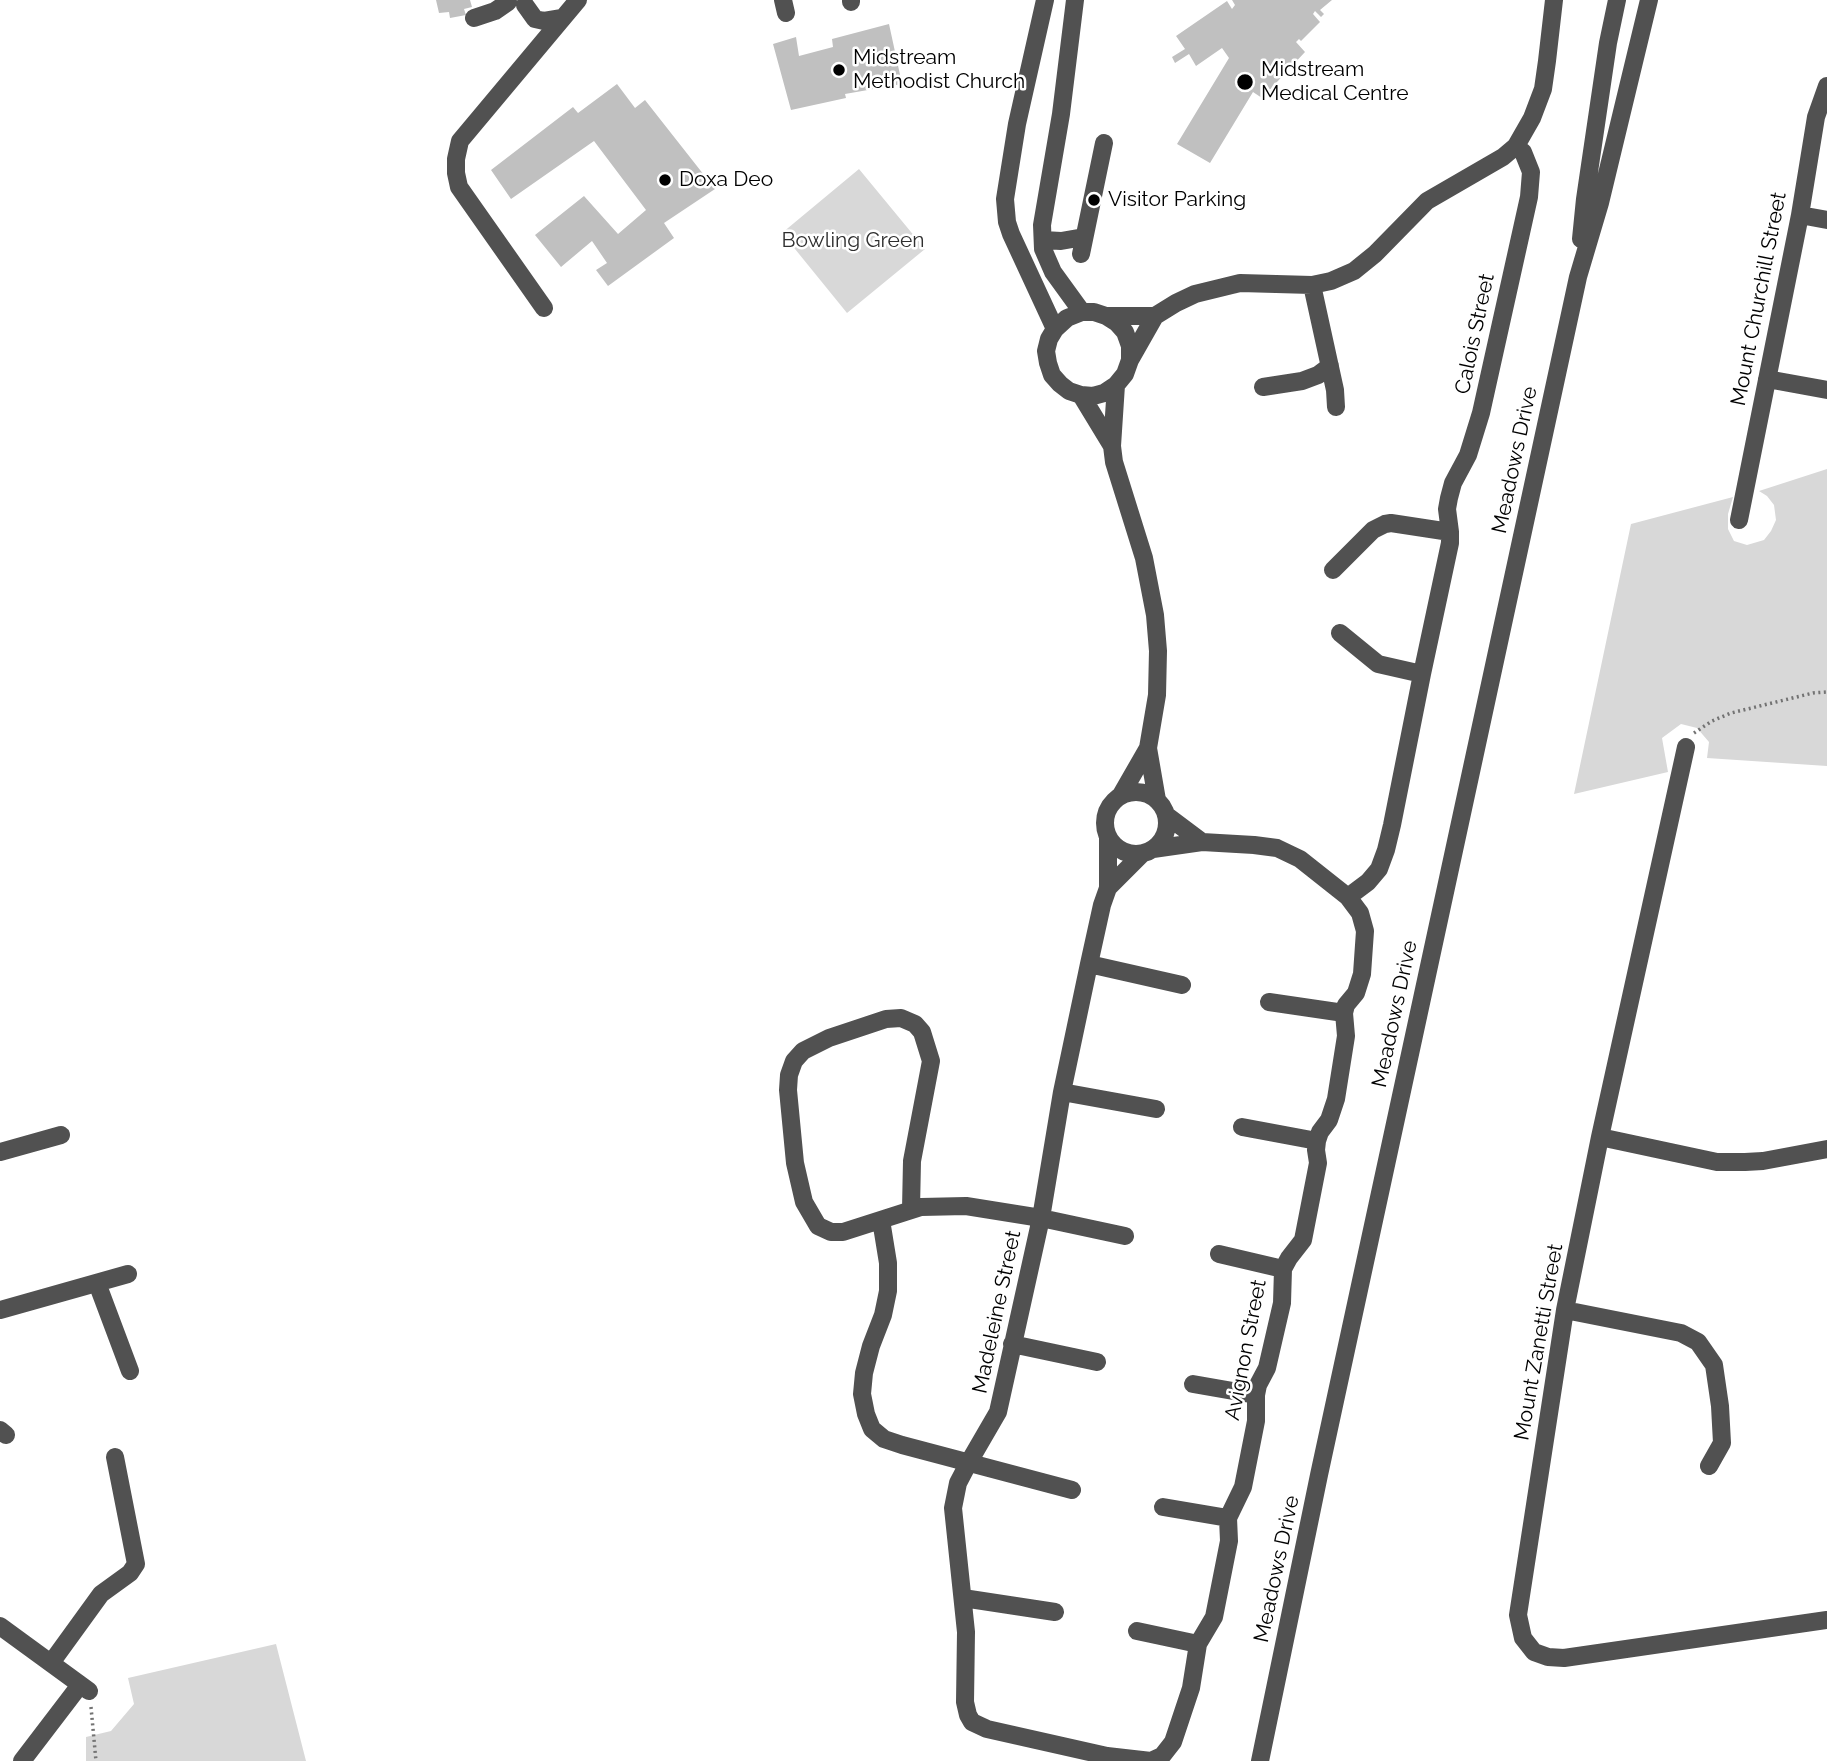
<!DOCTYPE html>
<style>
body{margin:0}
canvas{display:block;background:#fff}
</style>
<canvas width="1827" height="1761"></canvas>
<script>
const c = document.querySelector('canvas').getContext('2d');
c.lineJoin = 'round';
function paint(path, color) { c.fillStyle = color; c.fill(path, 'evenodd'); }
const shape = rows => new Path2D(rows.map(r => 'M' + r).join(''));
function stroke(path, color, width, dash) { c.strokeStyle = color; c.lineWidth = width; c.lineCap = dash ? 'butt' : 'round'; c.setLineDash(dash || []); c.stroke(path); }
function write(font, color, halo, rows, align = 'center') {
  c.font = font + ' Raleway,sans-serif'; c.lineWidth = 5; c.setLineDash([]); c.textBaseline = 'middle'; c.strokeStyle = halo; c.fillStyle = color; for (const [text, x, y, turn = 0] of rows) {
    c.save(); c.translate(x, y); c.rotate((+turn || 0) * Math.PI / 180); c.textAlign = isNaN(turn) ? turn : align; if (halo) c.strokeText(text, 0, 0); c.fillText(text, 0, 0); c.restore();
  }
}
paint(shape([
 [859,169,925,249,847,313,782,233],
 [1827,469,1827,766,1707,758,1709,742,1697,728,1681,724,1662,738,1668,772,1574,794,1631,524,1733,497,1728,514,1728,529,1734,541,1747,545,1764,540,1771,531,1776,520,1774,505,1767,496,1759,491],
 [276,1644,306,1761,86,1761,86,1737,111,1731,134,1704,128,1678]
]), '#d8d8d8');
paint(shape([
 [436,0,470,0,472,7,464,9,466,15,450,18,449,12,439,13],
 [1232,0,1332,0,1320,10,1324,14,1321,17,1315,11,1313,14,1320,22,1301,41,1299,39,1296,42,1305,52,1262,98,1253,92,1210,163,1177,144,1229,58,1222,48,1196,66,1189,54,1175,63,1172,57,1185,49,1176,36,1227,1,1232,9,1235,5],
 [889,24,902,84,845,94,846,98,791,110,773,44,796,37,799,56,833,47,832,39],
 [617,84,635,108,645,100,715,189,664,223,674,238,608,286,596,270,607,263,592,241,561,267,535,235,584,196,618,234,646,210,594,141,511,199,491,170,573,107,578,113]
]), '#c0c0c0');
stroke(shape([
 [1694,733,1712,721,1731,713,1813,693,1827,692],
 [91,1707,96,1761]
]), '#737373', 3.5, [2, 3.5]);
stroke(shape([
 [783,0,786,13],
 [851,0,851,2],
 [1045,0,1017,124,1005,199,1007,222,1011,234,1055,329],
 [1075,0,1061,114,1042,225,1043,249,1053,272,1082,312],
 [525,5,535,19,544,21,562,18],
 [474,18,495,11,508,2],
 [1800,215,1827,220],
 [1581,239,1585,199,1608,43,1617,0],
 [1043,240,1061,241,1084,237],
 [1081,254,1104,143],
 [1312,285,1335,390,1336,407],
 [544,308,459,187,456,173,456,159,460,141,578,0],
 [1106,316,1155,316],
 [1130,360,1130,346,1125,332,1117,323,1106,316,1094,312,1082,312,1067,318,1055,329,1049,339,1046,351,1048,363,1052,375,1060,384,1069,391,1081,395,1093,396,1104,393,1116,385,1125,374,1130,360,1155,316,1176,303,1195,294,1240,283,1312,285,1331,281,1354,271,1375,254,1427,201,1503,157,1516,146,1532,118,1543,89,1547,61,1554,0],
 [1767,379,1827,390],
 [1116,385,1112,446,1114,462,1144,558,1155,615,1158,651,1157,695,1148,748,1157,800],
 [1263,387,1302,381,1318,375,1330,366],
 [1081,395,1112,446],
 [1739,520,1800,215,1816,117,1827,86],
 [1333,570,1373,530,1385,524,1391,523,1450,532],
 [1340,633,1378,664,1422,674],
 [1686,747,1600,1137,1565,1310,1518,1615,1523,1638,1534,1652,1548,1657,1564,1658,1827,1620],
 '1105 823a31 31 0 1 1 62 0a31 31 0 1 1-62 0Z',
 [1121,795,1148,748],
 [1166,815,1202,842],
 [1108,838,1108,888,1102,905,1089,964,1062,1092,1041,1218,998,1412,969,1462,958,1483,953,1508,966,1632,965,1702,968,1715,972,1722,987,1729,1107,1756,1151,1761,1162,1756,1173,1742,1191,1688,1198,1644,1214,1617,1229,1541,1228,1518,1243,1487,1256,1421,1256,1395,1258,1385,1267,1368,1282,1303,1283,1269,1289,1258,1303,1240,1318,1163,1316,1150,1317,1141,1320,1132,1329,1120,1336,1099,1346,1036,1344,1013,1346,1005,1356,993,1362,974,1365,931,1360,913,1348,897,1300,859,1277,848,1254,845,1202,842,1153,849],
 [1108,888,1143,853],
 [1348,897,1368,882,1379,869,1386,850,1392,825,1422,674,1450,543,1450,532,1447,509,1449,498,1453,483,1468,455,1481,413,1529,197,1531,172,1523,152,1516,146],
 [1089,964,1182,985],
 [1269,1002,1344,1013],
 [1062,1092,1156,1109],
 [1242,1127,1317,1141],
 [1600,1137,1717,1162,1745,1162,1763,1161,1827,1149],
 [0,1152,61,1135],
 [911,1209,912,1161,931,1061,922,1032,915,1024,901,1018,886,1019,829,1038,803,1051,794,1061,789,1075,788,1090,795,1163,804,1202,818,1226,831,1232,843,1232,921,1207,966,1206,1041,1218,1125,1236],
 [881,1220,888,1263,888,1291,883,1315,871,1346,864,1373,862,1394,866,1414,872,1429,884,1439,902,1445,1072,1490],
 [1219,1254,1283,1269],
 [97,1283,130,1371],
 [0,1310,128,1274],
 [1565,1310,1681,1333,1698,1342,1714,1365,1720,1406,1722,1443,1709,1466],
 [1012,1344,1097,1362],
 [1193,1384,1256,1395],
 [0,1430,6,1435],
 [1163,1507,1228,1518],
 [963,1598,1055,1612],
 [0,1626,89,1691],
 [1137,1631,1198,1644],
 [51,1663,101,1594,130,1573,136,1564,115,1457],
 [22,1761,80,1685],
 [1260,1761,1319,1475,1578,277,1600,203,1649,0]
]), '#515151', 18);
for (const [x, y, r, color] of [
 [839,70,7,"#000"],
 [1245,82,9,"#000"],
 [665,180,7,"#000"],
 [1094,200,7,"#000"]
]) { const dot = new Path2D(); dot.arc(x, y, r, 0, 2 * Math.PI); c.fillStyle = color; c.fill(dot); stroke(dot, '#fff', 2.5); }
write('21px', '#000', '#fff', [
 ["Midstream",853,58],
 ["Methodist Church",853,82],
 ["Midstream",1261,70],
 ["Medical Centre",1261,94],
 ["Doxa Deo",679,180],
 ["Visitor Parking",1108,200]
], 'left');
write('21px', '#2f2f2f', '#fff', [
 ["Bowling Green",853,241]
]);
write('21px', '#000', '#fff', [
 ["Mount Churchill Street",1759,299,-79],
 ["Calois Street",1475,334,-78],
 ["Meadows Drive",1515,460,-78],
 ["Meadows Drive",1395,1014,-78],
 ["Madeleine Street",997,1312,-78],
 ["Mount Zanetti Street",1539,1342,-80],
 ["Avignon Street",1246,1350,-79],
 ["Meadows Drive",1277,1569,-78]
]);
</script>
